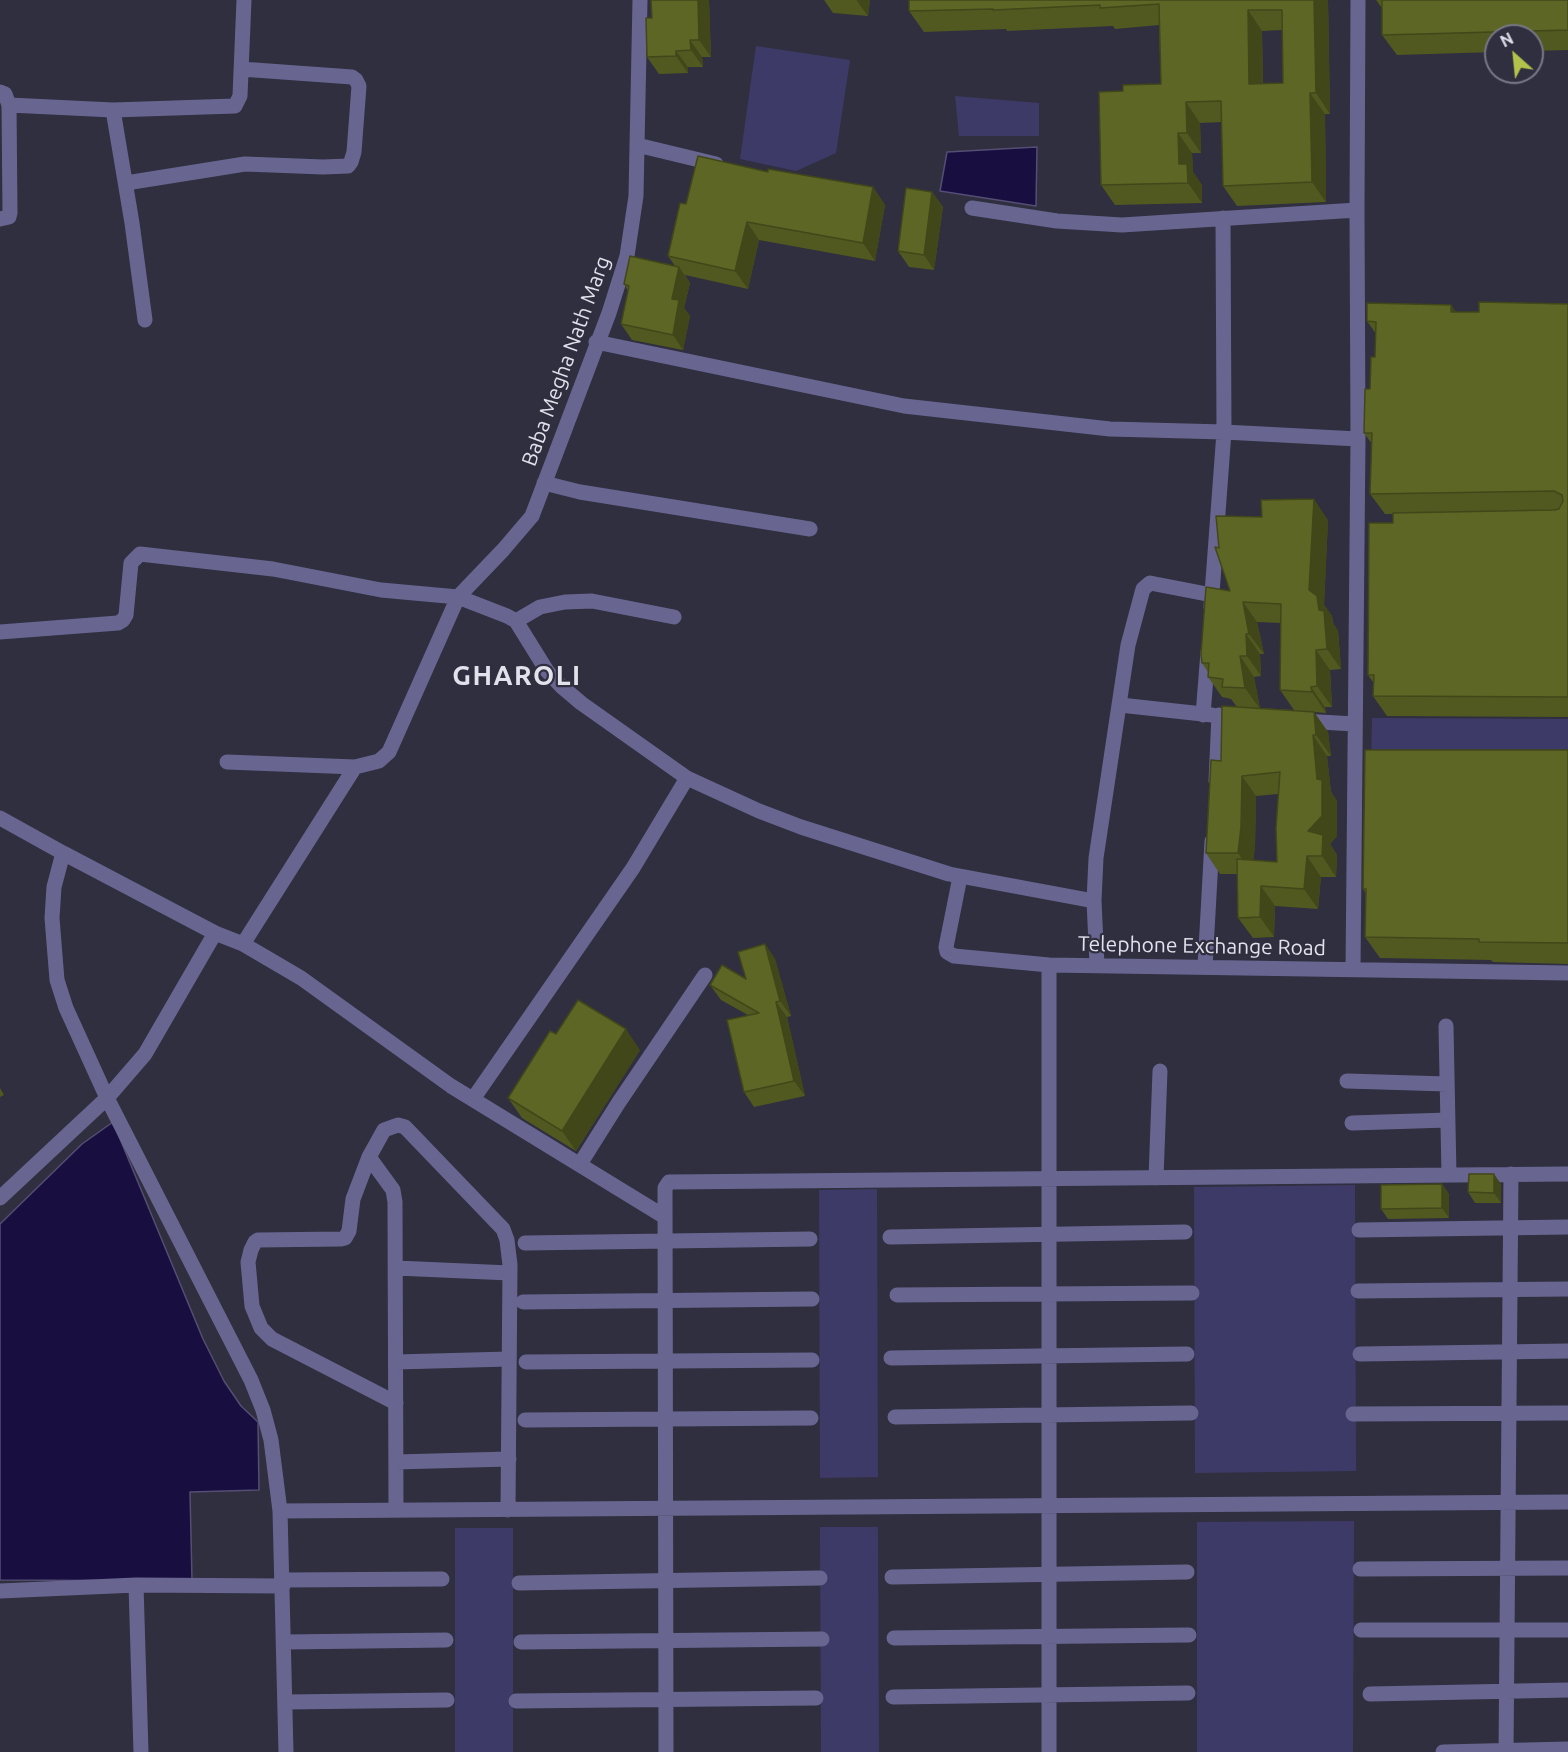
<!DOCTYPE html>
<style>
body{margin:0}
#map{position:relative;width:1568px;height:1752px;overflow:hidden;background:#2f2f3f;font-family:Ubuntu,sans-serif}
canvas{display:block}
.north{position:absolute;left:1484px;top:24px;width:60px;height:60px;box-sizing:border-box;background:#2f2f3f;border:2px solid #777785;border-radius:50%;rotate:333deg;font-size:16px;font-weight:700;line-height:24px;text-align:center;color:#e2e2ed}
.north::after{content:'';display:block;margin:auto;width:21px;height:27px;background:#b3c24b;clip-path:polygon(50% 0,100% 100%,50% 72%,0 100%)}
</style>
<div id="map">
<canvas width="1568" height="1752"></canvas>
<div class="north">N</div>
</div>
<script>
const c = document.querySelector('canvas').getContext('2d');
c.lineJoin = 'round';
function paint(path, color) { c.fillStyle = color; c.fill(path, 'evenodd'); }
const shape = rows => new Path2D(rows.map(r => 'M' + r).join(''));
function stroke(path, color, width, dash) { c.strokeStyle = color; c.lineWidth = width; c.lineCap = dash ? 'butt' : 'round'; c.setLineDash(dash || []); c.stroke(path); }
function write(font, color, halo, rows, align = 'center') {
  c.font = font + ' Ubuntu,sans-serif'; c.lineWidth = 4.5; c.setLineDash([]); c.textBaseline = 'middle'; c.strokeStyle = halo; c.fillStyle = color; for (const [text, x, y, turn = 0] of rows) {
    c.save(); c.translate(x, y); c.rotate((+turn || 0) * Math.PI / 180); c.textAlign = isNaN(turn) ? turn : align; if (halo) c.strokeText(text, 0, 0); c.fillText(text, 0, 0); c.restore();
  }
}
paint(shape([
 [756,46,850,60,836,153,796,171,740,159],
 [955,96,1039,103,1039,136,959,136],
 [1372,718,1568,719,1568,766,1371,765],
 [1355,1185,1356,1471,1195,1473,1194,1187],
 [877,1189,878,1477,820,1478,819,1190],
 [1354,1521,1353,1752,1197,1752,1197,1522],
 [820,1527,878,1527,879,1752,821,1752],
 [455,1528,513,1528,513,1752,455,1752]
]), '#3e3a67');
const water = shape([
 [1037,147,1036,206,940,191,947,152,1037,147],
 [113,1122,203,1339,224,1381,241,1406,258,1422,259,1490,190,1492,192,1581,0,1580,0,1224,82,1144,113,1122]
]);
paint(water, '#190e40');
stroke(water, '#554e74', 1.5);
stroke(shape([
 [0,92,5,94,9,105,10,213,9,217,0,219],
 [9,105,113,110,235,106,240,96,244,0],
 [113,110,132,223,145,320],
 [637,145,716,164],
 [126,183,245,164,323,167,348,166,351,162,354,152,359,86,356,80,352,77,241,69],
 [972,208,1057,221,1122,225,1357,210],
 [596,342,904,406,1110,429,1224,432,1358,439],
 [544,483,580,492,810,529],
 [1211,607,1224,432,1223,218],
 [516,621,540,607,565,602,592,601,674,617],
 [0,632,118,623,123,620,126,615,131,563,140,554,273,569,381,590,458,597,507,616,516,621,547,671,561,686,581,703,687,778],
 [1120,705,1212,715],
 [1203,715,1208,652],
 [1302,721,1355,724],
 [227,762,355,767],
 [1216,781,1219,715],
 [0,818,63,853,215,933],
 [63,853,54,887,52,918,57,980,66,1008,107,1098,251,1380,263,1410,271,1440,280,1511,286,1752],
 [960,877,946,947,947,952,954,956,1049,965,1568,973],
 [243,944,301,978,451,1086,665,1217],
 [1097,965,1094,901,1096,858,1128,645,1143,589,1150,583,1212,595],
 [1205,967,1212,841],
 [1353,969,1358,439,1357,210,1358,0],
 [1446,1026,1449,1175],
 [1347,1081,1447,1084],
 [473,1099,633,868,687,778,759,811,801,827,949,874,1094,901],
 [1352,1123,1448,1120],
 [369,1157,393,1190,395,1202,396,1510],
 [580,1164,619,1102,705,975],
 [1156,1178,1160,1071],
 [0,1198,107,1098,145,1054,215,933,243,944,355,767,379,761,389,752,458,597,503,550,532,516,609,313,627,256,636,196,640,0],
 [1359,1230,1568,1227],
 [890,1237,1185,1232],
 [525,1243,810,1239],
 [396,1268,510,1273],
 [1358,1291,1568,1289],
 [897,1295,1192,1293],
 [523,1302,812,1299],
 [1360,1354,1568,1351],
 [891,1358,1187,1354],
 [396,1362,509,1359],
 [526,1362,812,1360],
 [396,1403,272,1339,261,1328,252,1306,248,1262,251,1250,255,1242,258,1240,341,1239,345,1238,349,1231,353,1199,369,1157,384,1130,398,1125,405,1127,503,1229,507,1240,510,1265,508,1510],
 [1353,1414,1568,1413],
 [895,1417,1191,1413],
 [525,1420,811,1418],
 [396,1462,509,1459],
 [280,1511,1568,1502],
 [1360,1569,1568,1568],
 [892,1577,1187,1572],
 [283,1580,442,1579],
 [519,1583,820,1578],
 [136,1585,141,1752],
 [0,1591,136,1585,283,1586],
 [1361,1630,1568,1630],
 [894,1638,1189,1635],
 [285,1642,446,1640],
 [521,1642,822,1639],
 [1370,1694,1568,1690],
 [893,1697,1188,1693],
 [516,1701,816,1698],
 [286,1702,447,1700],
 [666,1752,665,1188,669,1182,1568,1174],
 [1049,1752,1049,965],
 [1443,1752,1568,1749],
 [1506,1752,1511,1174]
]), '#686691', 15);
paint(shape([
 [651,0,709,0,711,57,702,57,703,67,688,67,688,73,659,74,647,57,652,18],
 [824,0,870,0,868,16,833,13],
 [909,0,1328,0,1330,114,1325,114,1326,202,1237,206,1223,186,1222,122,1200,123,1201,153,1192,153,1193,172,1202,185,1202,203,1115,205,1101,185,1123,91,1161,84,1159,25,1115,29,1113,26,1007,31,1006,29,924,32,909,11],
 [1282,30,1283,83,1263,83,1262,31],
 [1376,0,1568,0,1568,50,1532,51,1532,36,1496,36,1496,52,1397,55,1382,35,1382,8],
 [768,172,873,187,885,205,875,261,759,240,748,289,685,275,690,283,684,308,690,316,683,350,632,340,621,324,628,291,624,284,675,266,668,256,686,204],
 [932,192,943,207,934,270,909,267,898,251],
 [1568,304,1568,717,1387,716,1373,696,1373,682,1368,675,1393,523,1393,514,1385,514,1370,494,1372,444,1364,433,1375,357,1376,334,1367,321,1456,312,1479,312],
 [1328,520,1324,605,1332,616,1333,623,1338,631,1341,669,1330,670,1332,707,1325,707,1326,713,1314,712,1328,732,1331,756,1327,756,1331,792,1337,801,1337,836,1330,844,1337,855,1336,877,1321,877,1318,909,1275,906,1274,937,1253,938,1238,918,1238,874,1220,874,1206,853,1221,761,1237,707,1231,699,1222,697,1208,677,1208,672,1202,663,1230,591,1219,548],
 [1257,622,1281,623,1280,690,1294,710,1260,708,1254,677,1261,676,1260,654,1264,654],
 [1278,794,1277,862,1253,860,1255,847,1256,796],
 [1568,750,1568,964,1493,962,1491,960,1380,958,1365,937,1366,894,1363,889],
 [765,944,775,959,791,1016,787,1017,805,1096,754,1107,744,1092,748,1015,721,1000,710,985,746,979],
 [556,1034,640,1050,576,1151,522,1118,508,1098],
 [0,1088,4,1095,0,1097],
 [1442,1184,1449,1194,1449,1218,1388,1219,1381,1209],
 [1501,1184,1501,1203,1475,1203,1468,1192]
]), '#515820');
paint(shape([
 [698,0,709,0,711,57,699,40],
 [857,0,870,0,868,16,857,1],
 [1314,0,1328,0,1330,114,1316,93],
 [1248,10,1262,31,1263,104,1249,84],
 [690,40,702,57,703,67,691,50],
 [676,51,688,67,688,73,676,56],
 [1310,93,1325,114,1326,202,1312,182],
 [1186,102,1200,123,1201,153,1187,133],
 [1178,133,1192,153,1193,172,1202,185,1202,203,1188,183,1179,164],
 [873,187,885,205,875,261,863,243],
 [932,192,943,207,934,270,924,255],
 [747,222,759,240,748,289,735,271],
 [679,267,690,283,684,308,690,316,683,350,673,335,672,299],
 [1451,305,1466,325,1451,312],
 [1314,499,1328,520,1324,605,1332,616,1333,623,1338,631,1341,669,1327,649,1319,610,1309,590],
 [1243,602,1257,622,1264,654,1249,634],
 [1246,634,1260,654,1261,676,1247,656],
 [1316,650,1330,670,1332,707,1317,686],
 [1240,656,1254,677,1260,709,1245,688],
 [1311,687,1325,707,1326,713,1312,692],
 [1314,712,1328,732,1331,756,1316,735],
 [1313,735,1327,756,1331,792,1337,801,1337,836,1330,844,1337,855,1336,877,1322,856,1308,831,1317,779],
 [1242,776,1256,796,1255,847,1252,874,1238,853],
 [1307,856,1321,877,1318,909,1304,889],
 [1261,886,1275,906,1274,937,1260,917],
 [765,944,775,959,791,1016,780,1001],
 [776,1002,787,1017,805,1096,794,1081],
 [626,1029,640,1050,576,1151,562,1131],
 [1494,1174,1501,1184,1501,1203,1494,1193],
 [1442,1184,1449,1194,1449,1218,1442,1208]
]), '#42471a');
const building = shape([
 [651,0,698,0,699,40,690,40,691,50,676,51,676,56,647,57,646,18,652,18,651,0],
 [909,0,1314,0,1316,93,1310,93,1312,182,1223,186,1221,101,1186,102,1187,133,1178,133,1179,164,1187,164,1188,183,1101,185,1099,92,1123,91,1123,85,1161,84,1159,4,1100,8,1100,5,993,10,993,9,909,11,909,0],
 [1248,10,1282,10,1283,83,1249,84,1248,10],
 [1382,0,1568,0,1568,30,1382,35,1382,0],
 [698,156,768,172,768,169,873,187,863,243,747,222,735,271,668,256,680,203,686,204,698,156],
 [906,188,932,192,924,255,898,251,906,188],
 [630,256,679,267,672,299,679,300,673,335,621,324,629,286,624,284,630,256],
 [1479,302,1568,304,1568,697,1373,696,1374,675,1368,675,1369,523,1393,523,1393,513,1554,510,1559,509,1563,501,1562,495,1554,491,1370,494,1372,433,1364,433,1365,389,1370,389,1371,357,1375,357,1376,322,1367,321,1367,303,1451,305,1451,312,1479,312,1479,302],
 [1314,499,1309,590,1317,596,1319,610,1324,611,1327,649,1316,650,1317,686,1311,687,1312,692,1280,690,1281,604,1243,602,1249,634,1246,634,1247,656,1240,656,1245,688,1222,687,1223,679,1208,677,1209,663,1202,663,1201,654,1206,587,1230,591,1215,547,1219,548,1216,516,1262,517,1261,500,1314,499],
 [1222,706,1314,712,1316,735,1313,735,1317,779,1322,780,1322,816,1308,831,1323,835,1322,856,1307,856,1304,889,1261,886,1260,917,1238,918,1237,859,1277,862,1276,828,1280,772,1242,776,1241,827,1238,853,1206,853,1211,760,1221,761,1222,706],
 [1365,750,1568,750,1568,943,1479,942,1479,939,1365,937,1366,889,1363,889,1365,750],
 [765,944,780,1001,776,1002,794,1081,744,1092,727,1020,759,1013,710,985,722,965,746,979,738,952,765,944],
 [578,1000,626,1029,562,1131,508,1098,550,1031,556,1034,578,1000],
 [1469,1174,1494,1174,1494,1193,1468,1192,1469,1174],
 [1442,1184,1442,1208,1381,1209,1381,1185,1442,1184]
]);
paint(building, '#5e6625');
stroke(building, '#42471a', 1.5);
write('21px', '#e2e2ed', '#2f2f3f', [
 ["Baba Megha Nath Marg",566,361,-70],
 ["Telephone Exchange Road",1202,946,1]
]);
c.letterSpacing = '1.5px';
write('bold 27px', '#e2e2ed', '#2f2f3f', [
 ["GHAROLI",517,676]
]);
c.letterSpacing = '0px';
</script>
